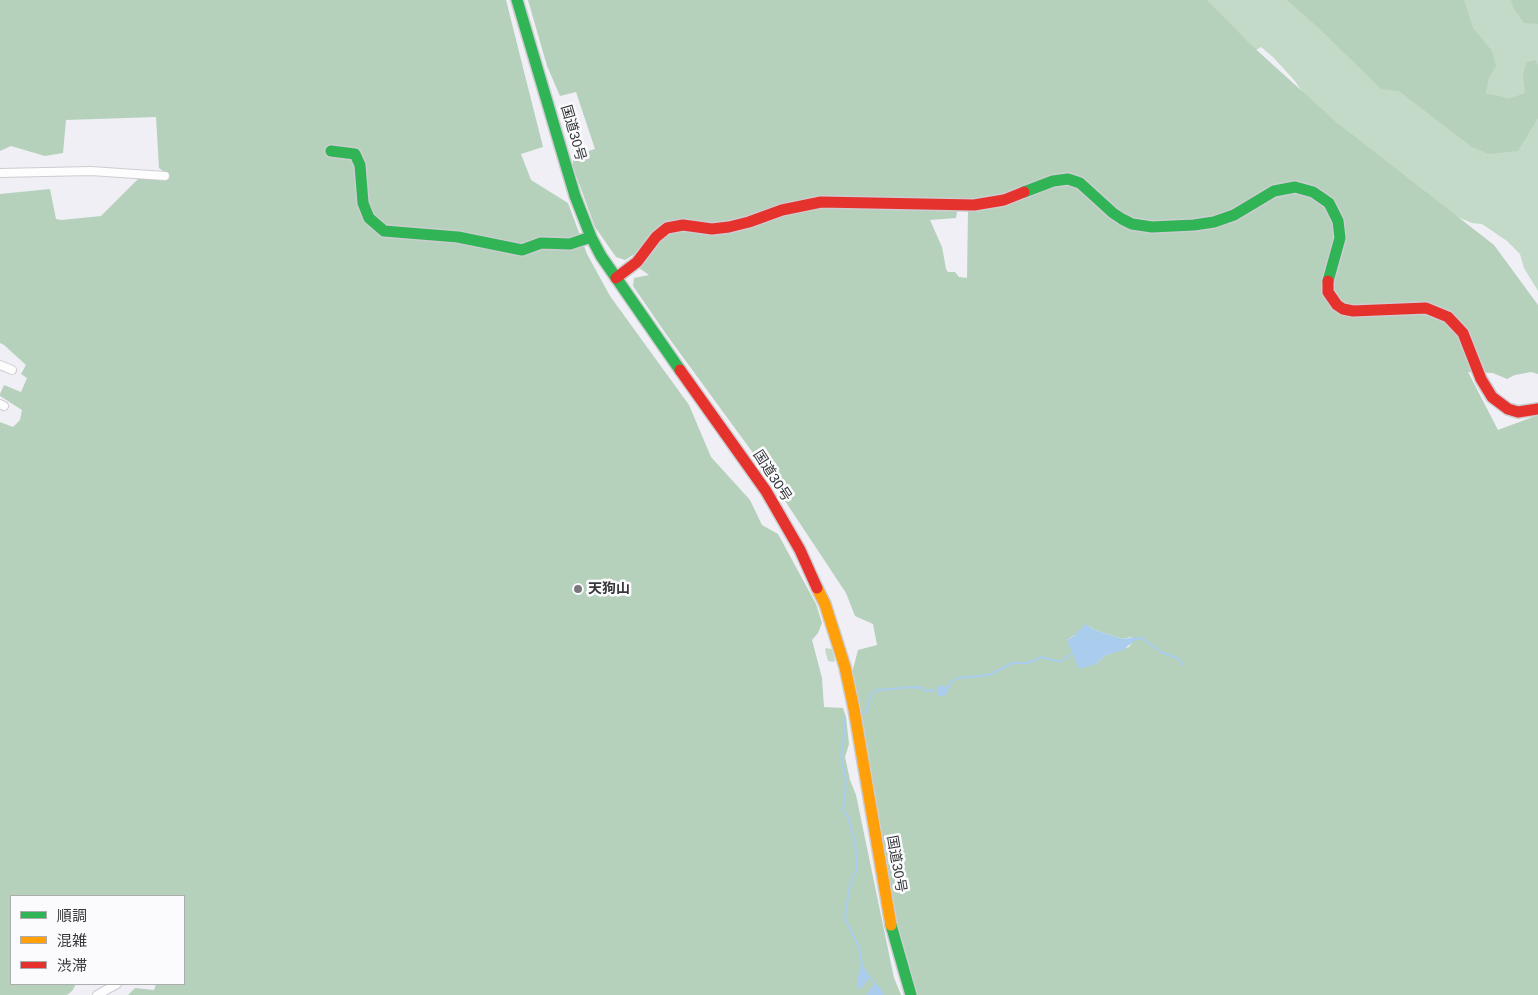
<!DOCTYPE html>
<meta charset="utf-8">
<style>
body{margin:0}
#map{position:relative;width:1538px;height:995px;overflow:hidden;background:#efeff5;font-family:Arial,"Noto Sans JP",sans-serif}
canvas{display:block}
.legend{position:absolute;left:10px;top:895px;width:175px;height:90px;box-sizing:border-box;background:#fbfbfd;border:1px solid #acadaf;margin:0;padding:6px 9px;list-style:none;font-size:15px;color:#36373b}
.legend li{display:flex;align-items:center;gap:10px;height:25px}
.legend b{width:25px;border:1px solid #acadaf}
</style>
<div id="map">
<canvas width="1538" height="995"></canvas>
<ul class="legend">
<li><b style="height:6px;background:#30b455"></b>順調</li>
<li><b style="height:6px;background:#ff9f0a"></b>混雑</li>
<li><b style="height:6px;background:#e5322d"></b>渋滞</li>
</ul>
</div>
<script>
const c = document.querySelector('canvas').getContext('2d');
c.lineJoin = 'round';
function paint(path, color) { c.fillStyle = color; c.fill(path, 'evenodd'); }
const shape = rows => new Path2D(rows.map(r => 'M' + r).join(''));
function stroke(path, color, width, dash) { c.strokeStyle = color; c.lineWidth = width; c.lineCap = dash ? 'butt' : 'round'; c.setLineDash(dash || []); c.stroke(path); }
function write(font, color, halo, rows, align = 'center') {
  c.font = font + ' Arial,"Noto Sans JP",sans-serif'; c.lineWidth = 5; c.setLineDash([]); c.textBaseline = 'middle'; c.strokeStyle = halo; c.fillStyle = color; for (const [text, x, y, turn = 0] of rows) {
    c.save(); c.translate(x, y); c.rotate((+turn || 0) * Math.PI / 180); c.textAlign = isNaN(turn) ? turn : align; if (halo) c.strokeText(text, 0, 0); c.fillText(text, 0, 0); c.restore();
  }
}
paint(shape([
 [1193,0,1535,0,1538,6,1538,291,1524,268,1520,254,1507,241,1482,224,1472,223,1446,212,1324,126,1295,81,1273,57,1261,47,1250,54],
 [826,648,832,649,835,661,833,662,828,661,825,650]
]), '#c2dac7');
paint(shape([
 [0,0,506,0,543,147,521,154,531,180,568,203,587,254,610,296,689,405,711,457,750,500,762,525,778,534,816,604,822,623,818,633,812,640,822,678,824,707,843,708,846,717,849,744,845,757,850,780,856,795,894,978,901,995,128,995,135,988,154,990,156,984,184,984,184,896,11,896,11,984,76,984,72,991,67,995,0,995,0,422,13,427,20,420,22,410,0,396,0,394,4,385,21,392,27,378,21,374,26,365,4,345,0,343,0,194,50,189,56,219,61,220,101,216,138,179,168,179,167,174,159,168,156,117,66,120,63,153,45,156,11,146,0,151],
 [528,0,1207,0,1250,44,1336,122,1494,245,1538,305,1538,374,1531,372,1515,375,1507,379,1493,373,1468,372,1498,430,1538,415,1538,995,917,995,902,948,852,673,858,650,877,645,873,624,855,616,846,593,756,457,666,334,633,286,634,278,649,275,639,268,633,255,625,260,616,257,595,227,573,167,573,156,595,149,576,92,560,96,547,66],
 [957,211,968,211,967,278,959,277,955,272,948,272,946,269,942,247,930,220,956,218],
 [1089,626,1095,630,1123,639,1131,637,1133,641,1129,647,1106,655,1096,664,1067,640],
 [1287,0,1464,0,1473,28,1492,51,1496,66,1489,77,1486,94,1500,96,1509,99,1525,93,1523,74,1525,67,1527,62,1535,60,1538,65,1538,118,1518,151,1489,154,1472,147,1399,91,1381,89,1322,31],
 [1511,0,1538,0,1538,24,1524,23,1513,7]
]), '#b5d1bb');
paint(shape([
 [1085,624,1095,630,1123,639,1136,637,1137,639,1123,650,1106,655,1096,664,1079,669,1067,640,1074,636],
 [949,684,950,686,946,695,937,697,937,685,945,687],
 [862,961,865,969,874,982,881,989,884,995,866,995,874,984,869,978,861,989,858,988,857,980]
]), '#aacdee');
stroke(shape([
 [1134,639,1142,638,1161,652,1177,658,1181,661,1182,665],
 [949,687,951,682,958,678,989,675,1012,663,1028,663,1042,657,1056,661,1061,661,1073,653],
 [861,714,866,712,872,693,877,690,913,687,916,688,921,687,926,691,934,690],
 [845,717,844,739,841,754,846,783,843,811,848,817,855,842,857,867,849,889,845,919,859,947,862,965]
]), '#aacdee', 2);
const street = shape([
 [0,173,91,171,165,176],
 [0,365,12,370],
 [0,404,4,406],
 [97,995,117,984]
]);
const fast = shape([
 [517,0,575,196,591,237,601,256,680,370],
 [331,151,355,154,360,165,363,203,369,218,384,231,458,237,522,250,541,243,570,244,591,237],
 [1024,192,1053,181,1068,179,1080,183,1113,213,1122,219,1132,224,1152,227,1194,225,1214,222,1234,215,1274,191,1295,187,1313,192,1329,203,1338,221,1340,238,1328,281],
 [891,925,911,995]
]);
const slow = shape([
 [817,588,825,604,845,667,854,709,891,925]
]);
const jam = shape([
 [616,278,637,262,656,237,667,228,683,225,712,229,729,227,749,222,782,210,821,202,974,205,1004,200,1024,192],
 [1328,281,1328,292,1337,305,1343,309,1353,311,1426,308,1448,317,1463,333,1481,379,1492,397,1508,409,1518,412,1538,409],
 [680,370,766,491,800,550,817,588]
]);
stroke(street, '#cccdd1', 10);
stroke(fast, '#cccdd1', 14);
stroke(slow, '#cccdd1', 14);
stroke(jam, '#cccdd1', 14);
stroke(street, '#fdfdfe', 8);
stroke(fast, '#30b455', 11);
stroke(slow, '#ff9f0a', 11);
stroke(jam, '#e5322d', 11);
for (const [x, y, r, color] of [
 [578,589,5,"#77777c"]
]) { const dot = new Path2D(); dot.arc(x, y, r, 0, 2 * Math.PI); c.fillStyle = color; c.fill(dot); stroke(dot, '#fbfbfd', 2); }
write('14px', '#36373b', '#fbfbfd', [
 ["国道30号",573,133,74],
 ["国道30号",772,476,57],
 ["国道30号",896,864,80]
]);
write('bold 14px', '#36373b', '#fbfbfd', [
 ["天狗山",588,589]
], 'left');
</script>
